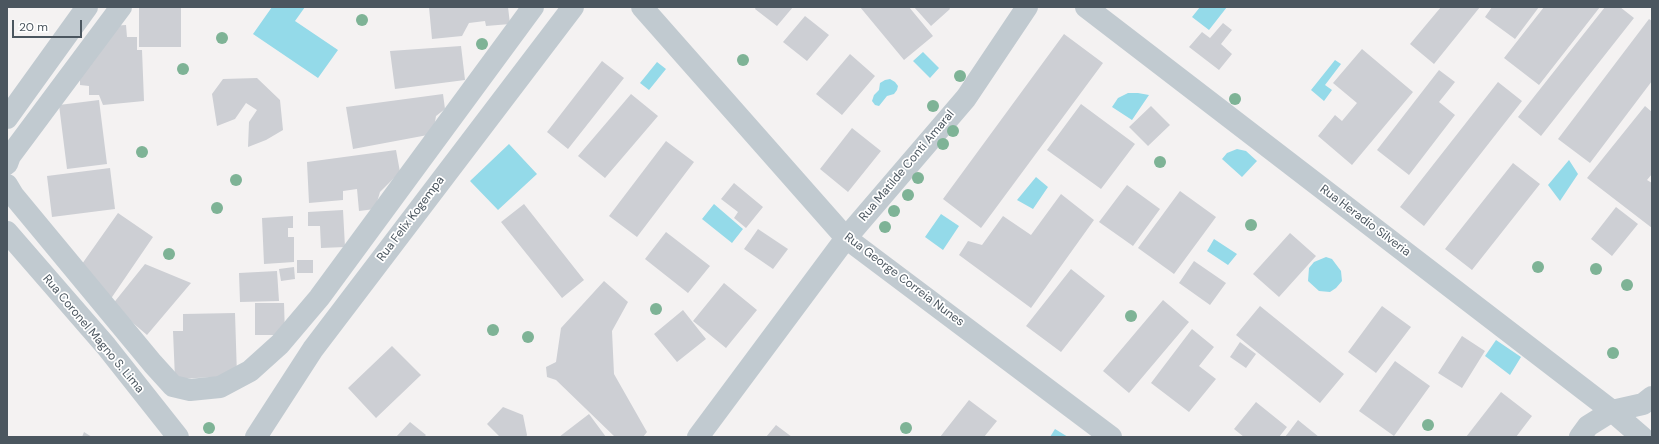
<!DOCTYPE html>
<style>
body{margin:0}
#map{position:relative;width:1659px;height:444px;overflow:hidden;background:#f4f2f2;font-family:"DM Sans",sans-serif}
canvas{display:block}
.frame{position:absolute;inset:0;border:8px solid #4b565f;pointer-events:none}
.scale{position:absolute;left:12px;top:20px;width:70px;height:18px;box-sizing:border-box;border:2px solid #4b565f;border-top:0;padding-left:5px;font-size:12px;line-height:14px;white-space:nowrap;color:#4b565f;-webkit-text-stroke:3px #fff;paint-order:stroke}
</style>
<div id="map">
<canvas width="1659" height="444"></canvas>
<div class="frame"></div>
<div class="scale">20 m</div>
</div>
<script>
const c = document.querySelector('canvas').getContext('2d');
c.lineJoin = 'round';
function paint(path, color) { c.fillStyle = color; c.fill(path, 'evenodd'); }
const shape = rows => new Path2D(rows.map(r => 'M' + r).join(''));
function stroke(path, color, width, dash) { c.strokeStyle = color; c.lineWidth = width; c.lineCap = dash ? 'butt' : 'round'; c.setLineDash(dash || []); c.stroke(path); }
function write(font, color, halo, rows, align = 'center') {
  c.font = font + ' "DM Sans",sans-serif'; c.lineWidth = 3.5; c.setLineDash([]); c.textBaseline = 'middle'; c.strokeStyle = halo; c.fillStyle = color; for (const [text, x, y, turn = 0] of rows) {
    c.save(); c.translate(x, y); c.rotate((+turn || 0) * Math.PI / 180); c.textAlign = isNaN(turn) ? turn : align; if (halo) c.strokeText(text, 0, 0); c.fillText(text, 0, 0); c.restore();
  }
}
paint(shape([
 [272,7,305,7,295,21,338,50,318,78,253,34],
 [1200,7,1227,7,1209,30,1192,17],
 [923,52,939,68,930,78,913,61],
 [1335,60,1341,64,1325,85,1332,90,1324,101,1311,90],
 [657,62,666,69,649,90,640,83],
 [890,79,895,82,898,86,897,90,894,94,887,96,879,106,875,105,872,101,874,95,879,90,880,83,885,80],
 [1128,93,1138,93,1149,95,1132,120,1112,107,1118,98],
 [509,144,537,174,498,210,470,181],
 [1237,149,1246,151,1257,161,1242,177,1222,159,1227,153],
 [1569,160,1578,174,1560,201,1548,185],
 [1036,177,1048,187,1033,209,1017,200],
 [714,204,743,229,732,243,702,219],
 [941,214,959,226,943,250,925,237],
 [1214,239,1237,254,1228,265,1207,251],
 [1326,257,1332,259,1341,271,1342,281,1336,288,1330,292,1319,291,1308,281,1309,268,1314,262],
 [1496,340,1521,357,1510,375,1485,356],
 [1055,429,1068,437,1050,437]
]), '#94dae9');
paint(shape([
 [139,7,181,7,181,47,139,47],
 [429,7,508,7,510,24,486,26,485,21,469,23,462,36,432,39],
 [756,7,793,7,777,26,755,9],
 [860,7,909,7,933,36,904,60],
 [914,7,949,7,950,9,931,26],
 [1441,7,1480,7,1434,64,1410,44],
 [1492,7,1539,7,1515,39,1485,17],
 [1544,7,1600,7,1539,85,1504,58],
 [1605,7,1620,7,1634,18,1541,136,1518,117],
 [805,16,829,35,807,61,783,42],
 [1649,19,1652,21,1652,81,1590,163,1558,139],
 [1223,23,1232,30,1221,44,1232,54,1219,70,1189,47,1202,32,1210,38],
 [126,25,127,37,137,37,137,50,142,50,144,101,103,105,99,95,89,95,89,86,80,85,80,68,110,26],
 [1064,34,1103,63,981,228,943,199],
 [461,46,465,80,395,89,390,51],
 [1362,49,1413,92,1352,165,1318,136,1335,115,1342,121,1357,103,1333,83],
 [850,54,875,76,842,115,816,94],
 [602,61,624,78,568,149,547,132],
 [1439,70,1455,82,1439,102,1455,115,1409,175,1377,150],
 [257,78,280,100,283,130,266,140,248,147,249,122,257,110,246,103,235,119,217,126,212,94,223,79],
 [1498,82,1522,101,1424,226,1400,207],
 [443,94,445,109,436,116,433,134,353,149,346,107],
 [631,94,658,116,605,178,578,156],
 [99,100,107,164,67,169,59,105],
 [1081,104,1135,144,1101,189,1047,150],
 [1151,106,1170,125,1148,146,1129,127],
 [1645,106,1652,112,1652,174,1647,180,1652,183,1652,228,1587,178],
 [852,128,881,151,848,192,820,169],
 [666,141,694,162,637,237,609,216],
 [396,150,400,172,380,192,375,209,359,211,357,189,343,191,343,200,309,203,307,162],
 [1513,163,1540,184,1472,270,1445,249],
 [110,168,115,209,52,217,47,176],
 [734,183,763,207,746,228,734,218,738,212,721,199],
 [1127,185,1160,209,1133,246,1099,222],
 [1180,191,1216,217,1174,274,1138,248],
 [1061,194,1094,220,1031,308,959,255,968,241,982,245,1003,216,1031,235],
 [524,204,584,280,562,298,501,222],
 [1616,207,1638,224,1612,256,1591,239],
 [343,210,345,247,321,248,320,226,308,226,308,212],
 [118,213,153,237,110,300,82,264],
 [293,216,293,228,288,228,288,237,294,237,294,262,264,264,262,218],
 [758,229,788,249,773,269,744,249],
 [666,232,710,266,688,293,645,259],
 [1290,233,1316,256,1279,297,1253,274],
 [297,260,313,260,313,273,297,273],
 [1194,261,1226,283,1210,305,1179,283],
 [145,264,191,283,147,335,112,305],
 [294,267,295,279,281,281,279,269],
 [1071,269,1105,296,1061,352,1026,326],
 [277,271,279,301,240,302,239,273],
 [604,281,628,302,612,331,614,374,647,432,643,437,615,437,556,380,547,377,546,367,556,362,561,328],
 [724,283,757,310,726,348,693,321],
 [1163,300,1189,322,1129,393,1103,371],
 [255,303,284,303,285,335,255,335],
 [1260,306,1344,374,1320,403,1236,335],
 [1382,306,1411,327,1376,373,1348,352],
 [683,310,706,339,677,362,654,334],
 [235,313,237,376,175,379,173,331,183,331,183,314],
 [1192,329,1214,347,1199,366,1216,379,1189,412,1151,383],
 [1462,336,1485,351,1462,388,1438,373],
 [1240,342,1256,354,1246,368,1230,357],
 [392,346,421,375,376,418,348,388],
 [1395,361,1430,386,1394,436,1359,411],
 [1501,392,1532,416,1516,437,1466,437],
 [969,400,997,421,984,437,940,437],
 [1256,402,1287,427,1279,437,1244,437,1234,429],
 [503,407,523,415,527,435,526,437,500,437,487,424],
 [589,414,606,437,559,437],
 [1298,420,1319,437,1285,437],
 [410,422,426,435,424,437,396,437],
 [776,425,792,437,766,437],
 [84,432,92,437,82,437]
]), '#cdcfd4');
stroke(shape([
 [642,7,846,238,1111,437],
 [1086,7,1612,411,1642,437],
 [7,118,87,7],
 [7,164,10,156,121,7],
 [7,185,13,195,153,364,173,386,190,390,220,387,250,371,280,344,319,298,533,7],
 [7,232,106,346,178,437],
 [256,437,313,349,573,7],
 [698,437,846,238,966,98,1027,7],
 [1580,437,1588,426,1612,411,1643,404,1652,397]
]), '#c1cad0', 22);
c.fillStyle = '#7eb396';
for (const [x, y] of [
 [362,20],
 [222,38],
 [482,44],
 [743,60],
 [183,69],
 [960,76],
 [1235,99],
 [933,106],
 [953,131],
 [943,144],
 [142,152],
 [1160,162],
 [918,178],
 [236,180],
 [908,195],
 [217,208],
 [894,211],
 [1251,225],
 [885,227],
 [169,254],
 [1538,267],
 [1596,269],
 [1627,285],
 [656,309],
 [1131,316],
 [493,330],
 [528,337],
 [1613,353],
 [1428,425],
 [209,428],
 [906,428]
]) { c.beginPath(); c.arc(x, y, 6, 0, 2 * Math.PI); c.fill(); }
write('12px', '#4b565f', '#fff', [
 ["Rua Matilde Conti Amaral",907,166,-50],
 ["Rua Felix Kogempa",411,219,-53],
 ["Rua Heradio Silveria",1365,221,37],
 ["Rua George Correia Nunes",904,280,37],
 ["Rua Coronel Magno S. Lima",93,334,50]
]);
</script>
